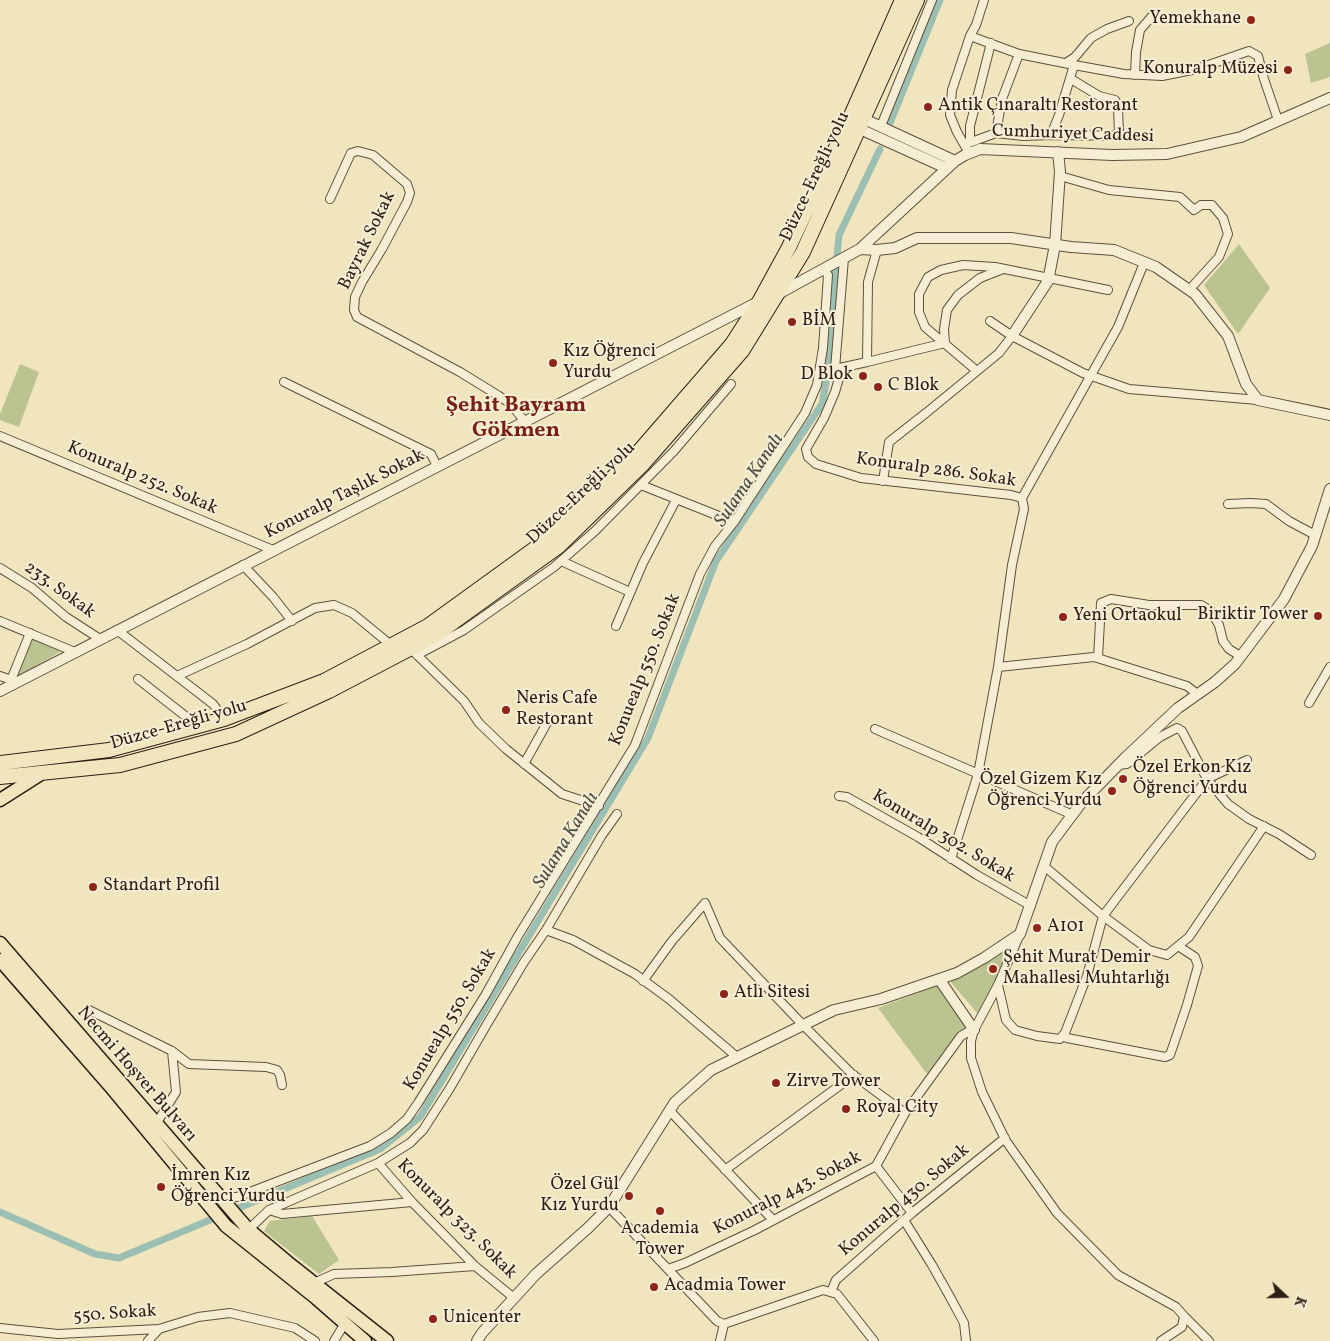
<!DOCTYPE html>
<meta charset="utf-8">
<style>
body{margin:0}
#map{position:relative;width:1330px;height:1341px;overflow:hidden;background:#f1e5bd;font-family:Vollkorn,serif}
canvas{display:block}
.north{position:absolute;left:1260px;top:1271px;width:50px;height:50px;-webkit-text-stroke:4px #f6eed4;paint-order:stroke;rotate:111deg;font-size:14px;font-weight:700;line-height:20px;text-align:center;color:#2d1f14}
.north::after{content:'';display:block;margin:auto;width:18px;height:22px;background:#2d1f14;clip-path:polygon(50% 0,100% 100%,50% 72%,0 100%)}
</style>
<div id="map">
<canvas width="1330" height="1341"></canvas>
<div class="north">K</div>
</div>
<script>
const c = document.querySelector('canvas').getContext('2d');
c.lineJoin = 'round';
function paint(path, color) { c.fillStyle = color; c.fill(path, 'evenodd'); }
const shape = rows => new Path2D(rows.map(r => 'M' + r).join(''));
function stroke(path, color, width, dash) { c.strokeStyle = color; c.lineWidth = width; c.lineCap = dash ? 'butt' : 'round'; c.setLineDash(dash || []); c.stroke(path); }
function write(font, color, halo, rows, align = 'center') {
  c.font = font + ' Vollkorn,serif'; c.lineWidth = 4; c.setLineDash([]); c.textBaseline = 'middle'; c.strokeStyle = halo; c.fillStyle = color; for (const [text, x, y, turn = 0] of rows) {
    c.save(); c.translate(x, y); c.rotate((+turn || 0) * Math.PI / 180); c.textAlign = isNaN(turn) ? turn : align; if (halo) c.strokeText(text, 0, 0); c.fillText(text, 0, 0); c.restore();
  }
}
paint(shape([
 [1330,43,1330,77,1311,83,1305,54],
 [1239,244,1270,288,1238,334,1204,285],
 [20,364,39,372,19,427,0,420,0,414],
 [31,638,63,650,20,676,16,674],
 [1009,948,1000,975,978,1014,949,980,1003,949],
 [938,985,966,1027,930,1078,878,1008],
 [312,1216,339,1260,319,1274,264,1231,270,1221]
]), '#bbc490');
stroke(shape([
 [890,123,940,0],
 [0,1212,95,1254,119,1258,380,1149,420,1117,648,738,716,561,822,404,829,367,834,287,839,235,880,149]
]), '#9bbfb3', 7);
const minor = shape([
 [970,36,976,25,984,0],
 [1066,63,1075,57,1091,38,1107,29,1129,21],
 [1074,65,1124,74,1162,76,1197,69,1249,51,1258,56,1264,79,1278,120],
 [1135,75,1136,52,1140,30,1153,15],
 [1071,79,1099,96,1115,100,1118,107,1119,135],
 [881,126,932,0],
 [1051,135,1138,136],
 [970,142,970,126,991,43],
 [966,144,996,133],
 [969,153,957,132,950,115,952,90,970,36,1019,54,1002,99,996,133,1023,136,1051,135,1059,115,1074,65,1019,54],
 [1060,176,1109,190,1180,197,1194,210,1201,205,1212,205,1223,218,1228,234,1219,257,1189,290],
 [330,199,351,153,358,151,373,155,407,184,410,193,407,202,382,249,362,282,355,297,354,310,357,317,460,372,499,396,511,404,525,422],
 [877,250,868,282,867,362,945,343,944,329,947,310,958,295,980,278,1003,269],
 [844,258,835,369,867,362],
 [990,321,1012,336,1083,373,1129,389,1258,400],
 [842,368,835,392,824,418,806,449,808,457,816,464,861,478,1011,495,1022,498,1024,509,1012,565,998,667,1094,657,1187,686,1197,694],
 [977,371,925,327,919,312,919,294,928,277,941,270,963,265,995,267,1108,290],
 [284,382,431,454,437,466],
 [0,436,273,550],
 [883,481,889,442,926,413,999,353,1012,336],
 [641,485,734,522],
 [1022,498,1118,327,1144,263],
 [1228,504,1250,503,1266,504,1289,521,1315,535],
 [561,561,630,592],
 [243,565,273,597,292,621],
 [0,568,32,588,66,617,100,639],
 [0,621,75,652],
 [616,626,643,563,676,500],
 [117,630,213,704,224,719],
 [415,653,464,701,479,723,506,749,562,794,599,806],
 [417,655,464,630,554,567,595,531,674,451,731,384],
 [1098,658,1101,603,1111,599,1149,605,1201,605,1211,611,1219,625,1223,641,1229,649,1240,656],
 [0,676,15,681],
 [177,676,247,644,315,608,334,605,352,613,391,645],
 [138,679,198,726],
 [11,680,30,633],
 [1309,703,1330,667],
 [875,729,1073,815],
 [524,764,548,721],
 [1118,765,1127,764,1160,737,1177,728,1182,731,1207,779,1228,804,1249,819,1279,834,1311,855],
 [839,796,847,797,918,837,977,875,1031,906],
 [951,859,978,774,998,667],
 [1044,866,1103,916,1149,950,1167,955,1189,937,1264,826],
 [546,930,573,940,635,974,669,999,737,1057],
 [1020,934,998,985,974,1030,971,1041,971,1058,982,1092,1006,1141,1057,1213,1118,1275,1176,1307,1184,1316,1182,1327,1161,1341],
 [643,981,672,941,705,903,720,938,803,1025,852,1074,905,1113],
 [998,985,1006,1020,1015,1030,1037,1036,1060,1039,1065,1033,1087,976,1103,916,1207,779,1247,760],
 [89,1010,172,1051,189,1064,266,1067,277,1070,280,1075,282,1085],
 [1063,1035,1067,1038,1165,1057,1170,1055,1187,1005,1198,966,1195,957,1178,946],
 [670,1111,773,1220],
 [156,1124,176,1092,172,1051],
 [378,1163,412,1202,475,1266,514,1298],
 [876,1166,912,1213],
 [725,1170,854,1075],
 [220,1197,237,1197,370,1146,391,1133,407,1119,418,1103,486,994,518,936,635,745,700,574,715,546,734,522,805,413,817,385,823,348,828,275,823,269],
 [609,1207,717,1321,724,1324,823,1290,837,1294,874,1341],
 [269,1210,282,1214,412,1202],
 [904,1220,932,1265,950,1297,964,1323,966,1341],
 [249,1229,269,1210,378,1163,410,1143,423,1130,450,1088,487,1024,524,962,546,930,602,835,617,814],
 [668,1269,685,1263,755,1230,876,1166,905,1113,961,1036,973,1029],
 [314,1283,334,1274,392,1272,475,1266],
 [831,1292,836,1280,912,1213,1005,1138],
 [1184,1316,1209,1341],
 [0,1328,58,1334,159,1329,198,1317,230,1313,295,1328,315,1341],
 [148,1341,159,1329],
 [334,1341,345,1323],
 [720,1341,724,1324]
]);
const tertiary = shape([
 [858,119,864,119,955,161],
 [855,123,860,129,946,168],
 [860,249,877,250,895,248,917,238,1011,238,1071,247,1114,250,1156,267,1195,294,1228,336,1246,384,1258,400,1330,415],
 [778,294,860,249,955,161,965,155,980,149,1112,155,1167,154,1241,137,1330,98],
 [1012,336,1048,281,1055,245,1060,172,1058,152],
 [0,691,758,302],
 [939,979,974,1030],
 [477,1341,482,1333,536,1274,588,1228,609,1207,675,1102,711,1070,834,1010,881,999,957,973,984,958,1020,934,1052,842,1082,802,1126,757,1178,708,1215,682,1235,664,1284,599,1312,546,1330,489]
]);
const primary = shape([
 [0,800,44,772],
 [0,943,247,1228,291,1265,387,1341],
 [0,960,110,1086,226,1226,316,1298,365,1341]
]);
const trunk = shape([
 [0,763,109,750,224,719,324,681,428,626,551,537,635,456,732,344,759,302,789,247,850,118,902,0],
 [0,777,120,765,236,734,329,691,434,636,559,546,643,464,742,351,803,252,917,0]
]);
stroke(minor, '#5e503e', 10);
stroke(tertiary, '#5e503e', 12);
stroke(primary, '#2d1f14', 15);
stroke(trunk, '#2d1f14', 16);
stroke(minor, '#f6eed4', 8);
stroke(tertiary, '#f6eed4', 10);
stroke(primary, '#f1e5bd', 12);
stroke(trunk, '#f1e5bd', 14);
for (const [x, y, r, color] of [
 [1251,20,5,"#8f2418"],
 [1288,70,5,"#8f2418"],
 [928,107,5,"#8f2418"],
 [792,322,5,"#8f2418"],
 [553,363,5,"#8f2418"],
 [863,376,5,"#8f2418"],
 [878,387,5,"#8f2418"],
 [1318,616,5,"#8f2418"],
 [1063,617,5,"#8f2418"],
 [506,710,5,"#8f2418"],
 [1123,779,5,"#8f2418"],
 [1112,791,5,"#8f2418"],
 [93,887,5,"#8f2418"],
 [1037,928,5,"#8f2418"],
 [993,969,5,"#8f2418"],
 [724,994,5,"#8f2418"],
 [776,1083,5,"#8f2418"],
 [846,1109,5,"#8f2418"],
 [161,1187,5,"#8f2418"],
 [629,1196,5,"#8f2418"],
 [660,1211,5,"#8f2418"],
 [654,1287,5,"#8f2418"],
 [433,1319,5,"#8f2418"]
]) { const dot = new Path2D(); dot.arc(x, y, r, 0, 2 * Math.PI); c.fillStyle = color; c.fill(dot); stroke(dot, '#f6eed4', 2); }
write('18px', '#2d1f14', '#f6eed4', [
 ["Yemekhane",1241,20,"right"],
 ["Konuralp Müzesi",1278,70,"right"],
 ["Antik Çınaraltı Restorant",938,107],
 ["BİM",802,322],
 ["Kız Öğrenci",563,353],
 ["Yurdu",563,374],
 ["D Blok",853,376,"right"],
 ["C Blok",888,387],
 ["Biriktir Tower",1308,616,"right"],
 ["Yeni Ortaokul",1073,617],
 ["Neris Cafe",516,700],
 ["Restorant",516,721],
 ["Özel Erkon Kız",1133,769],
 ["Öğrenci Yurdu",1133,790],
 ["Özel Gizem Kız",1102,781,"right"],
 ["Öğrenci Yurdu",1102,802,"right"],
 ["Standart Profil",103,887],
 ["A101",1047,928],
 ["Şehit Murat Demir",1003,959],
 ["Mahallesi Muhtarlığı",1003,980],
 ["Atlı Sitesi",734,994],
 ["Zirve Tower",786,1083],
 ["Royal City",856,1109],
 ["İmren Kız",171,1177],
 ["Öğrenci Yurdu",171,1198],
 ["Özel Gül",619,1186,"right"],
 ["Kız Yurdu",619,1207,"right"],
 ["Academia",660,1230,"center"],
 ["Tower",660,1251,"center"],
 ["Acadmia Tower",664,1287],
 ["Unicenter",443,1319]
], 'left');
write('18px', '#2d1f14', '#f6eed4', [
 ["Cumhuriyet Caddesi",1073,135,2],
 ["Düzce-Ereğli yolu",816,177,-65],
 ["Bayrak Sokak",368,241,-64],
 ["Konuralp 286. Sokak",936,471,8],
 ["Konuralp 252. Sokak",142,479,23],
 ["Düzce-Ereğli yolu",582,494,-43],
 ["Konuralp Taşlık Sokak",345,495,-27],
 ["233. Sokak",59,591,36],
 ["Konuealp 550. Sokak",646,670,-68],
 ["Düzce-Ereğli yolu",179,726,-16],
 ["Konuralp 302. Sokak",943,837,31],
 ["Konuealp 550. Sokak",451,1020,-59],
 ["Necmi Hoşver Bulvarı",136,1075,49],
 ["Konuralp 443. Sokak",788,1194,-27],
 ["Konuralp 430. Sokak",905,1201,-40],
 ["Konuralp 323. Sokak",456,1220,45],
 ["550. Sokak",115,1315,-4]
]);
write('italic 19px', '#4e4f44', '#f6eed4', [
 ["Sulama Kanalı",750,481,-56],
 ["Sulama Kanalı",567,841,-59]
]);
write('bold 22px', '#7a1f14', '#f6eed4', [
 ["Şehit Bayram",516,407],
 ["Gökmen",516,432]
]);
</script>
